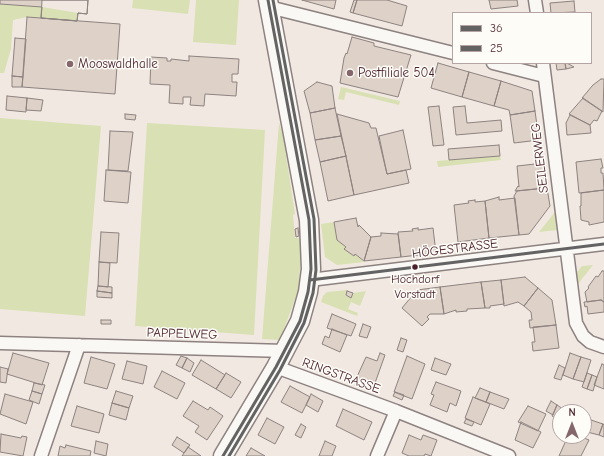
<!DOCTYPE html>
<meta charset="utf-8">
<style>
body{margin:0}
#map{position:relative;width:604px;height:456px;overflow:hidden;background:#f1e9e1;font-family:"Comic Neue",sans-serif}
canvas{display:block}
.legend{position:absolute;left:452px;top:12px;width:140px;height:52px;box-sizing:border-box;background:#fdfcf7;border:1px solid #b5a4a5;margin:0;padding:5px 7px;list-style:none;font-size:12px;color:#4a1f2b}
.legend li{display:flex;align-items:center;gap:8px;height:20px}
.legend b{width:20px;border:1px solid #b5a4a5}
.north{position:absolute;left:552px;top:404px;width:40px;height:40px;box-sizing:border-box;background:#fdfcf7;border:1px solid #b5a4a5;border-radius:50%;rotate:0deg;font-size:11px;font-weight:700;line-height:16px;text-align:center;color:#4a1f2b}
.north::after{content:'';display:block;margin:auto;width:14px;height:18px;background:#84666b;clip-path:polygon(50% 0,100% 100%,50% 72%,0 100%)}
</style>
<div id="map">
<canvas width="604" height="456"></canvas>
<ul class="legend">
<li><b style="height:5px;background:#646363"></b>36</li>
<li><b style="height:5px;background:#646363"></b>25</li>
</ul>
<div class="north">N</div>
</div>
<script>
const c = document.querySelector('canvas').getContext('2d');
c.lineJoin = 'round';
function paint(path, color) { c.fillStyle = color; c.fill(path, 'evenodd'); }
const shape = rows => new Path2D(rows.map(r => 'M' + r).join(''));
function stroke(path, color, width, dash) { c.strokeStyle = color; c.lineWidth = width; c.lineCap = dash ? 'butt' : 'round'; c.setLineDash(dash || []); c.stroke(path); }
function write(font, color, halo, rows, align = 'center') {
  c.font = font + ' "Comic Neue",sans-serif'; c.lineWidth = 3; c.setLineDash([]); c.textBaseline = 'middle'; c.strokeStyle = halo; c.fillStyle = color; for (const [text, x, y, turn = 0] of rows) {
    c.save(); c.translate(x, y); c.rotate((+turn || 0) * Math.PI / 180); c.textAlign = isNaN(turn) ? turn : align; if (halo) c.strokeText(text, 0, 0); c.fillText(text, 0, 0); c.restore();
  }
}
paint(shape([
 [0,0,78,13,77,21,27,17,13,20,11,49,4,73,0,73],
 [133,0,190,0,188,14,132,8],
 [196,0,239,0,236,45,193,42],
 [341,87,400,101,399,105,346,92,344,100,338,99],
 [0,118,101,126,85,316,0,309],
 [147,123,265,130,254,335,135,326],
 [279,123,283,136,295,214,293,215,295,238,300,238,301,258,298,291,280,340,262,339],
 [500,156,501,160,438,167,437,161],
 [555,212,557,230,539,232],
 [334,222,337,240,346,247,345,249,354,256,355,254,364,262,337,265,325,257,321,224],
 [593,265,578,284,577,272,582,266],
 [348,290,346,295,351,298,353,293,366,291,360,306,351,302,348,309,358,313,357,316,321,302,323,296,327,292]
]), '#d9e0b3');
const building = shape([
 [0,0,88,0,87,14,78,13,77,21,41,18,42,7,0,4,0,0],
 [42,0,88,0,87,14,78,13,77,21,41,18,42,0],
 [302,0,336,0,334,9,302,0],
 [354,0,357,0,353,13,350,12,354,0],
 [357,0,387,0,407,6,402,26,353,13,357,0],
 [489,0,517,0,518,6,491,9,489,0],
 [574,1,575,12,551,13,550,3,574,1],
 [27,17,120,24,115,94,22,87,27,17],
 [352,37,374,43,374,46,411,55,398,97,340,83,344,58,346,53,347,54,352,37],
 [15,38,26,39,23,77,12,76,15,38],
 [189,56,239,59,238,74,232,74,232,82,237,82,236,96,205,94,204,106,190,105,191,97,183,97,183,104,169,103,170,85,150,84,151,57,167,58,167,61,171,61,171,59,189,61,189,56],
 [438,63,469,72,462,97,431,88,438,63],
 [556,63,565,63,566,69,557,70,556,63],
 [565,63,567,63,574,67,566,69,565,63],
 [469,72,501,81,494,106,462,97,469,72],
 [12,76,23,77,22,87,12,87,12,76],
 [601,79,604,79,603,112,582,98,593,85,601,79],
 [501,81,532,91,535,111,510,115,509,110,494,106,501,81],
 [317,82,332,86,335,108,310,113,304,91,317,82],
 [7,96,27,98,26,112,6,110,7,96],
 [27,98,43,100,41,111,26,110,27,98],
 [583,98,602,111,597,121,594,120,590,125,569,114,583,98],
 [439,106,444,145,433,146,428,107,439,106],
 [465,106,467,123,501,120,502,131,456,135,453,107,465,106],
 [335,108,341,136,315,140,310,113,335,108],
 [535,111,539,140,514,143,510,115,535,111],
 [125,114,136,115,135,120,125,119,125,114],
 [337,114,369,123,371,128,376,128,387,174,406,170,409,183,354,195,337,114],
 [570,115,590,125,591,133,567,135,566,123,570,115],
 [403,130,411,169,387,174,379,136,403,130],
 [110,131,133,132,128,171,108,170,110,131],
 [341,136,346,156,320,162,315,140,341,136],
 [499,145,500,156,449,160,448,149,499,145],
 [346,156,354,195,328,201,320,162,346,156],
 [601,159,603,168,601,168,601,173,603,173,604,190,579,193,576,162,601,159],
 [544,163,547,188,515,191,518,186,519,187,517,166,544,163],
 [106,170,131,172,128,203,104,201,106,170],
 [545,188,547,188,550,206,529,234,519,235,514,196,517,191,545,188],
 [604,190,604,222,589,225,589,222,581,220,580,206,581,206,581,193,604,190],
 [499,197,499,200,515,198,519,235,489,238,485,201,499,197],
 [475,200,475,202,485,201,489,238,458,242,454,205,469,203,468,201,475,200],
 [356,218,358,227,359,225,371,237,364,261,355,254,354,256,344,249,346,247,337,240,334,222,356,218],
 [298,228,299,236,296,237,295,229,298,228],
 [418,228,418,230,433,228,436,253,401,257,398,232,413,231,412,229,418,228],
 [101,232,119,233,117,263,99,262,101,232],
 [381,233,398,234,401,257,364,261,371,237,381,236,381,233],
 [99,262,110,263,108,287,98,286,99,262],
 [602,271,604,271,604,302,601,300,587,302,585,292,589,288,588,287,596,276,598,277,602,271],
 [525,277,538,288,524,306,518,302,504,306,501,280,525,277],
 [501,280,504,304,490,306,490,308,485,308,481,282,501,280],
 [481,282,485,308,467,309,467,311,456,312,456,310,444,314,440,287,481,282],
 [98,286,112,287,112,293,97,291,98,286],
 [440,287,444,314,430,314,427,317,429,319,422,326,402,308,417,290,440,287],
 [538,288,552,300,556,325,530,328,529,320,532,320,531,312,524,306,538,288],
 [97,291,112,293,112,298,97,297,97,291],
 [347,291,353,293,351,298,346,295,347,291],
 [601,300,604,302,604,312,588,314,587,306,585,307,584,302,601,300],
 [332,314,356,324,351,336,327,328,332,314],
 [101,320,111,320,111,324,101,324,101,320],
 [363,324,371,327,367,338,359,336,363,324],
 [556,325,559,348,533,351,532,342,535,342,533,327,556,325],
 [332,329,347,335,340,352,322,344,325,336,329,338,332,329],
 [401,338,407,340,403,352,397,350,401,338],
 [13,353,49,363,42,385,7,374,13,353],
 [380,353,385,355,375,383,368,380,367,383,356,379,366,357,377,361,380,353],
 [570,353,581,357,573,379,563,375,570,353],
 [181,356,187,358,182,368,176,365,181,356],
 [407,356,425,364,412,399,394,392,407,356],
 [91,357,115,364,107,389,84,383,91,357],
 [581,357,591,360,584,382,573,379,581,357],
 [187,358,194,363,190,372,182,368,187,358],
 [435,358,451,364,446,375,431,370,435,358],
 [201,360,225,375,216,389,192,375,201,360],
 [127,361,147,366,143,384,122,379,127,361],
 [602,364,604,365,604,389,594,385,602,364],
 [559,365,565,368,561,380,554,378,559,365],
 [0,367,8,369,6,383,0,382,0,367],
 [162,371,185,383,177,399,154,387,162,371],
 [226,373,241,382,231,398,216,389,226,373],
 [587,373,592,375,587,389,582,387,587,373],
 [592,375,597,377,593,391,587,389,592,375],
 [436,382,461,391,456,406,450,403,447,412,430,405,434,395,431,394,436,382],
 [34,383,45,385,42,394,32,391,34,383],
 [290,386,310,397,302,413,281,402,290,386],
 [480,388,490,392,486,402,475,398,480,388],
 [32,391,42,394,39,404,29,400,32,391],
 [116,391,133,396,129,408,112,403,116,391],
 [395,392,404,395,402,400,393,396,395,392],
 [490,392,509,399,504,409,486,402,490,392],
 [5,394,33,402,26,424,0,414,5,394],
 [311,394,323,401,318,412,306,405,311,394],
 [473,397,490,404,481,425,465,418,473,397],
 [193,401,208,410,210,407,223,416,207,440,195,432,199,426,183,416,193,401],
 [551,401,557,405,553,415,546,411,551,401],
 [112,403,129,408,126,420,109,415,112,403],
 [557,405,563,409,560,412,558,419,552,416,557,405],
 [77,406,104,414,99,433,71,426,77,406],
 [528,406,546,414,538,431,518,422,528,406],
 [343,409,372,422,364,440,336,426,343,409],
 [267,418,284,427,275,444,258,435,267,418],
 [466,419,474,422,472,426,464,423,466,419],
 [591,420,603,424,599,435,587,432,591,420],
 [521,422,541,432,533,448,515,440,521,422],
 [301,424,306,427,301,438,295,435,301,424],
 [603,424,604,425,604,437,599,435,603,424],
 [1,434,21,438,22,436,27,437,23,456,0,452,1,434],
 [409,435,421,440,423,435,437,440,431,456,425,454,424,456,409,456,402,453,409,435],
 [568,436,579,436,589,440,581,456,559,456,568,436],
 [177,437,190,445,184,453,172,445,177,437],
 [96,441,108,444,106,456,94,453,96,441],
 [325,441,336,446,332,456,319,456,325,441],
 [66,445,91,451,90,456,58,456,60,446,65,448,66,445],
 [188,447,201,456,182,456,188,447],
 [251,448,265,456,246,456,251,448]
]);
paint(building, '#ded1c8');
stroke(building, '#8d8280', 1);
const street = shape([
 [535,0,537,13],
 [269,7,453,53],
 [493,63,544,76],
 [543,63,576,323,583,336,590,342,604,347],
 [310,280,604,244],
 [0,343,285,351],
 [276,367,396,411,509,456],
 [41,456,79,345],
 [377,456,396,411]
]);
const secondary = shape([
 [223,456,276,367,300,321,308,292,311,269,309,220,268,0]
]);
stroke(street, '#8d8280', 15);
stroke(secondary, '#8d8280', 21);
stroke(street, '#faf8f5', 12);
stroke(secondary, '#faf8f5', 18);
stroke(shape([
 [310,280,604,244],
 [223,456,276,367,300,321,308,292,311,269,309,220,268,0]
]), '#646363', 3);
stroke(shape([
 [229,456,280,370,304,323,313,293,316,270,314,219,273,0]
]), '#646363', 3);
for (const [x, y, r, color] of [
 [70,64,4,"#84666b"],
 [350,73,4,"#84666b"],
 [415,267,3.5,"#4a1f2b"]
]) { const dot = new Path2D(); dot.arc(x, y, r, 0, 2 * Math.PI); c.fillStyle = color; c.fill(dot); stroke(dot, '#fdfcf7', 1.5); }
write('12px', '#4a1f2b', '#fdfcf7', [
 ["Hochdorf",415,280],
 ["Vorstadt",415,295]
]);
write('13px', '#4a1f2b', '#fdfcf7', [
 ["Mooswaldhalle",78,64],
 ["Postfiliale 504",358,73]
], 'left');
write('13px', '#4a1f2b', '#fdfcf7', [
 ["SEILERWEG",540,158,-97],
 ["HÖGESTRASSE",455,249,-7],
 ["PAPPELWEG",182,334,2],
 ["RINGSTRASSE",341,376,20]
]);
</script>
